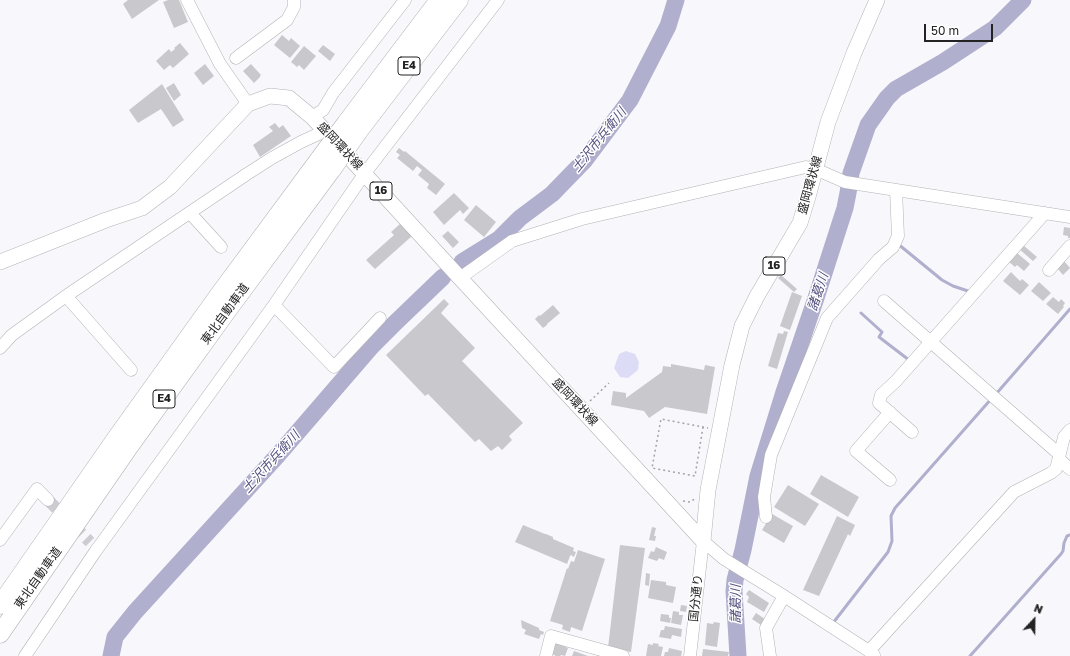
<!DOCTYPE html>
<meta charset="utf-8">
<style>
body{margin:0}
#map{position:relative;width:1070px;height:656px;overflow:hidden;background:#f8f8fc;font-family:"Golos Text",sans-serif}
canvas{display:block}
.north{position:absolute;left:1014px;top:600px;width:40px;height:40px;-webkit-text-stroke:3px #fff;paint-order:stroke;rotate:22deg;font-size:11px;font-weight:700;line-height:16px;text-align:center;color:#232324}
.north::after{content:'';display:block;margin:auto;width:14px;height:18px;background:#232324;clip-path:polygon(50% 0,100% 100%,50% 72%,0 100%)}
.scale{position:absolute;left:924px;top:24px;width:69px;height:18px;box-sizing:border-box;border:2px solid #232324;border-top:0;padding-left:5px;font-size:12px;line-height:14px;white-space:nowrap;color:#232324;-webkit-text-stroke:3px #fff;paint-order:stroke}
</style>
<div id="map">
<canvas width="1070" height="656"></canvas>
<div class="north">N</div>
<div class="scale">50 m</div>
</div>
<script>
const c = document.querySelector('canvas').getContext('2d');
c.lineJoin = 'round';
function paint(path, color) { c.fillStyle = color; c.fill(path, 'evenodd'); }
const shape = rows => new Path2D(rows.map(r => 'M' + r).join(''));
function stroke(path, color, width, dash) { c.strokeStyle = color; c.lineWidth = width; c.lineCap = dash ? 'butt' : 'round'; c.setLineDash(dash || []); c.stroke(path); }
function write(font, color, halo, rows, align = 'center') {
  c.font = font + ' "Golos Text","Noto Sans JP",sans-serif'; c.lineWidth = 3; c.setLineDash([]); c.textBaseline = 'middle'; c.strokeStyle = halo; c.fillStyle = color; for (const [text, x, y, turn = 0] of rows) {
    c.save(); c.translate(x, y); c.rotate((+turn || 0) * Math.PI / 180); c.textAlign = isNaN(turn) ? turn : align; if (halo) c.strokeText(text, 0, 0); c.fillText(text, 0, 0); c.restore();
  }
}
paint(shape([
 [626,351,635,354,639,362,638,370,628,378,620,377,614,368,619,354]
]), '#dddcf7');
stroke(shape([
 [898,244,942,280,953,286,971,292],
 [861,313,882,332,879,337,909,360,910,359],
 [996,394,1070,309],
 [833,623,888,552,892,541,891,516,895,508,992,398],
 [970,656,1061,554,1063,551,1064,543,1067,536,1070,535]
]), '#b0afce', 3);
stroke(shape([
 [462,262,499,239,520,218,552,194,585,160,630,100,668,26,676,0],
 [111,656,115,637,135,612,278,455,372,346,395,323,443,277],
 [738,656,734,591,735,580,743,550,758,476,784,392,816,298,845,208,848,193,851,173,868,125,887,98,896,89,943,62,995,28,1023,0]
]), '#b0afce', 17);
paint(shape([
 [128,0,159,0,132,19,123,4],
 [168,0,179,0,188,22,174,28,163,2],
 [282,35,289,41,291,38,300,46,290,58,274,45],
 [180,43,189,54,173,68,170,65,164,70,156,61,169,49,171,52,175,49,174,48],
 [323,45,335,54,330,61,318,51],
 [304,46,316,56,304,70,299,65,297,67,291,62],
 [205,64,214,76,203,85,194,73],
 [251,64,261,75,260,76,260,77,254,83,243,71],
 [174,83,181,95,174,101,166,88],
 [162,84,184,120,173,127,161,109,138,123,129,110],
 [275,123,279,128,283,125,291,136,260,157,253,145,273,131,269,127],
 [399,148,404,152,405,151,445,184,436,195,427,188,429,184,418,175,422,170,417,166,413,171,397,158,400,155,396,152],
 [454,193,469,208,463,214,460,210,444,225,433,212],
 [476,205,496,222,484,237,464,220],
 [401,223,412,236,375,269,366,260,394,235,391,232],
 [1064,227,1070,228,1070,238,1068,238,1068,236,1063,235],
 [448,231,459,242,453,248,442,236],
 [1023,245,1037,257,1033,261,1019,249],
 [1017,253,1030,264,1024,271,1017,265,1015,267,1009,262],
 [1064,261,1070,268,1063,275,1057,268],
 [1011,272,1020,281,1022,279,1029,285,1020,295,1003,281],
 [781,275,797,289,794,292,778,278],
 [1039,282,1051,293,1043,301,1031,291],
 [792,292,802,296,790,330,780,326],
 [1053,297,1059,302,1061,299,1065,303,1063,306,1064,307,1058,314,1046,304],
 [444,299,449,304,441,313,475,348,462,361,523,423,509,436,512,440,502,450,498,446,491,451,479,439,475,442,428,394,425,396,386,355],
 [553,305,560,313,547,324,547,325,543,328,535,319,539,315,540,316],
 [784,331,788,332,777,369,768,366,778,333,783,334],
 [671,364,704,370,705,365,715,367,707,414,665,407,649,418,644,411,611,405,613,391,626,393,626,398,662,372,663,366,671,367],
 [821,475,859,497,848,517,810,494],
 [788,485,819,504,805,526,774,507],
 [772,514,793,526,784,543,762,530],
 [837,516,855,525,850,536,848,534,819,596,803,590],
 [523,525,545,534,546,534,553,537,553,539,574,548,573,551,576,552,574,557,571,555,570,556,567,564,515,542],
 [652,527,656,528,654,536,656,536,655,541,649,540],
 [620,545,645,548,631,652,608,648],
 [656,547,667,552,664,560,659,558,657,561,648,558,651,551,654,552],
 [578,550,605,559,582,631,571,627,570,632,562,629,563,625,550,621,567,568,568,569,571,561,574,562],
 [646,573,650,574,649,586,645,585],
 [651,580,666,582,666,585,676,587,673,603,648,598],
 [749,590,769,603,764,612,747,602,749,597,746,594],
 [681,605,687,606,686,612,680,611],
 [673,611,679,612,679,615,683,615,681,625,671,623],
 [756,613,765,619,761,625,752,619],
 [661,614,669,615,669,618,671,618,670,623,660,621],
 [521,620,539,628,539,630,544,632,543,635,541,634,539,639,524,634,526,630,522,628],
 [714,622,720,623,717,647,705,645,707,623,713,624],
 [665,626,682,629,681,637,672,635,671,639,659,637,661,630,664,630],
 [556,643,568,648,565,656,561,655,560,656,556,656,552,654],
 [653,643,659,644,658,646,663,647,661,656,646,656,648,644,653,645],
 [669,648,682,651,681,656,664,656,665,652,668,652],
 [703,649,729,652,728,656,702,656],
 [574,651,588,656,572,656]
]), '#c9c9cd');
stroke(shape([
 [48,500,90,542]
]), '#cdcdd1', 12, [12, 6]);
const minor = shape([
 [187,0,220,64,248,104],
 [236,58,287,20,294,7,294,0],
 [312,117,323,110,333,93,405,0],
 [190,213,221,247],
 [1049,270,1070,246],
 [460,278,512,241,582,219,806,167,815,169,845,182,1070,217],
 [884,301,1059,454],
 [274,305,334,367,380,318],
 [0,348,12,335,66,296],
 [131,370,66,296,247,174,272,158,301,142,325,131],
 [890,412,856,451,890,480],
 [912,432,879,403,881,395,896,381,1045,213],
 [1059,459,1070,469],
 [766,517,764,497,771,455,827,318,879,259,893,247,898,236,896,190],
 [0,540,37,489,48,500],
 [703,541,724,559,784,596,869,651,874,655],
 [869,651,1014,492,1051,473,1056,469,1064,437,1070,430],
 [25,656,95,552,274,305,365,173,498,0],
 [546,656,551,636,623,656],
 [690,656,703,541],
 [770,656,766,628,784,596]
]);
const major = shape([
 [0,262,106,220,142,208,170,187,248,104,270,96,289,98,312,117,325,131,460,278,703,541],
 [703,541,708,490,732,365,742,326,757,296,800,223,808,197,828,122,854,53,877,0]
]);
const highway = shape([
 [346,123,439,0],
 [358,132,459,0],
 [0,605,117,437,218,296,320,158],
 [0,634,129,447,230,307,333,168]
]);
stroke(minor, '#b2b2b6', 13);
stroke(major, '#b2b2b6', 16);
stroke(highway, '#b2b2b6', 19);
stroke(shape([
 [590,401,609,383],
 [703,427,695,476,652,468,661,419,703,427,708,428],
 [683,501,690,502,696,498]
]), '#a4a4a7', 1.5, [2, 3]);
stroke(minor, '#fff', 12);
stroke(major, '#fff', 15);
stroke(highway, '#fff', 18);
const highwayBridge = shape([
 [320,158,346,123],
 [333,168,358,132]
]);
stroke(highwayBridge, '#b2b2b6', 19, []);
stroke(highwayBridge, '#fff', 18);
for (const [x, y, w] of [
 [409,66,22],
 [381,191,22],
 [774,266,22],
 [164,399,22]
]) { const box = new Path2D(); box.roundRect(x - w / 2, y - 9, w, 18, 3); c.fillStyle = '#fff'; c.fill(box); stroke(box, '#232324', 1); }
write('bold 11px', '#232324', null, [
 ["E4",409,66],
 ["16",381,191],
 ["16",774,266],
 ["E4",164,399]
]);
write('12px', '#232324', '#fff', [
 ["盛岡環状線",340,146,47],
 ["盛岡環状線",810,185,-74],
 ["東北自動車道",225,314,-54],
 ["盛岡環状線",575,402,47],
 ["東北自動車道",38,578,-55],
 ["国分通り",696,598,-84]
]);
write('italic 13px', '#53507e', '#fff', [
 ["土沢市兵衛川",599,140,-51],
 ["諸葛川",818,292,-72],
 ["土沢市兵衛川",271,462,-48],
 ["諸葛川",736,604,-90]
]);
</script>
